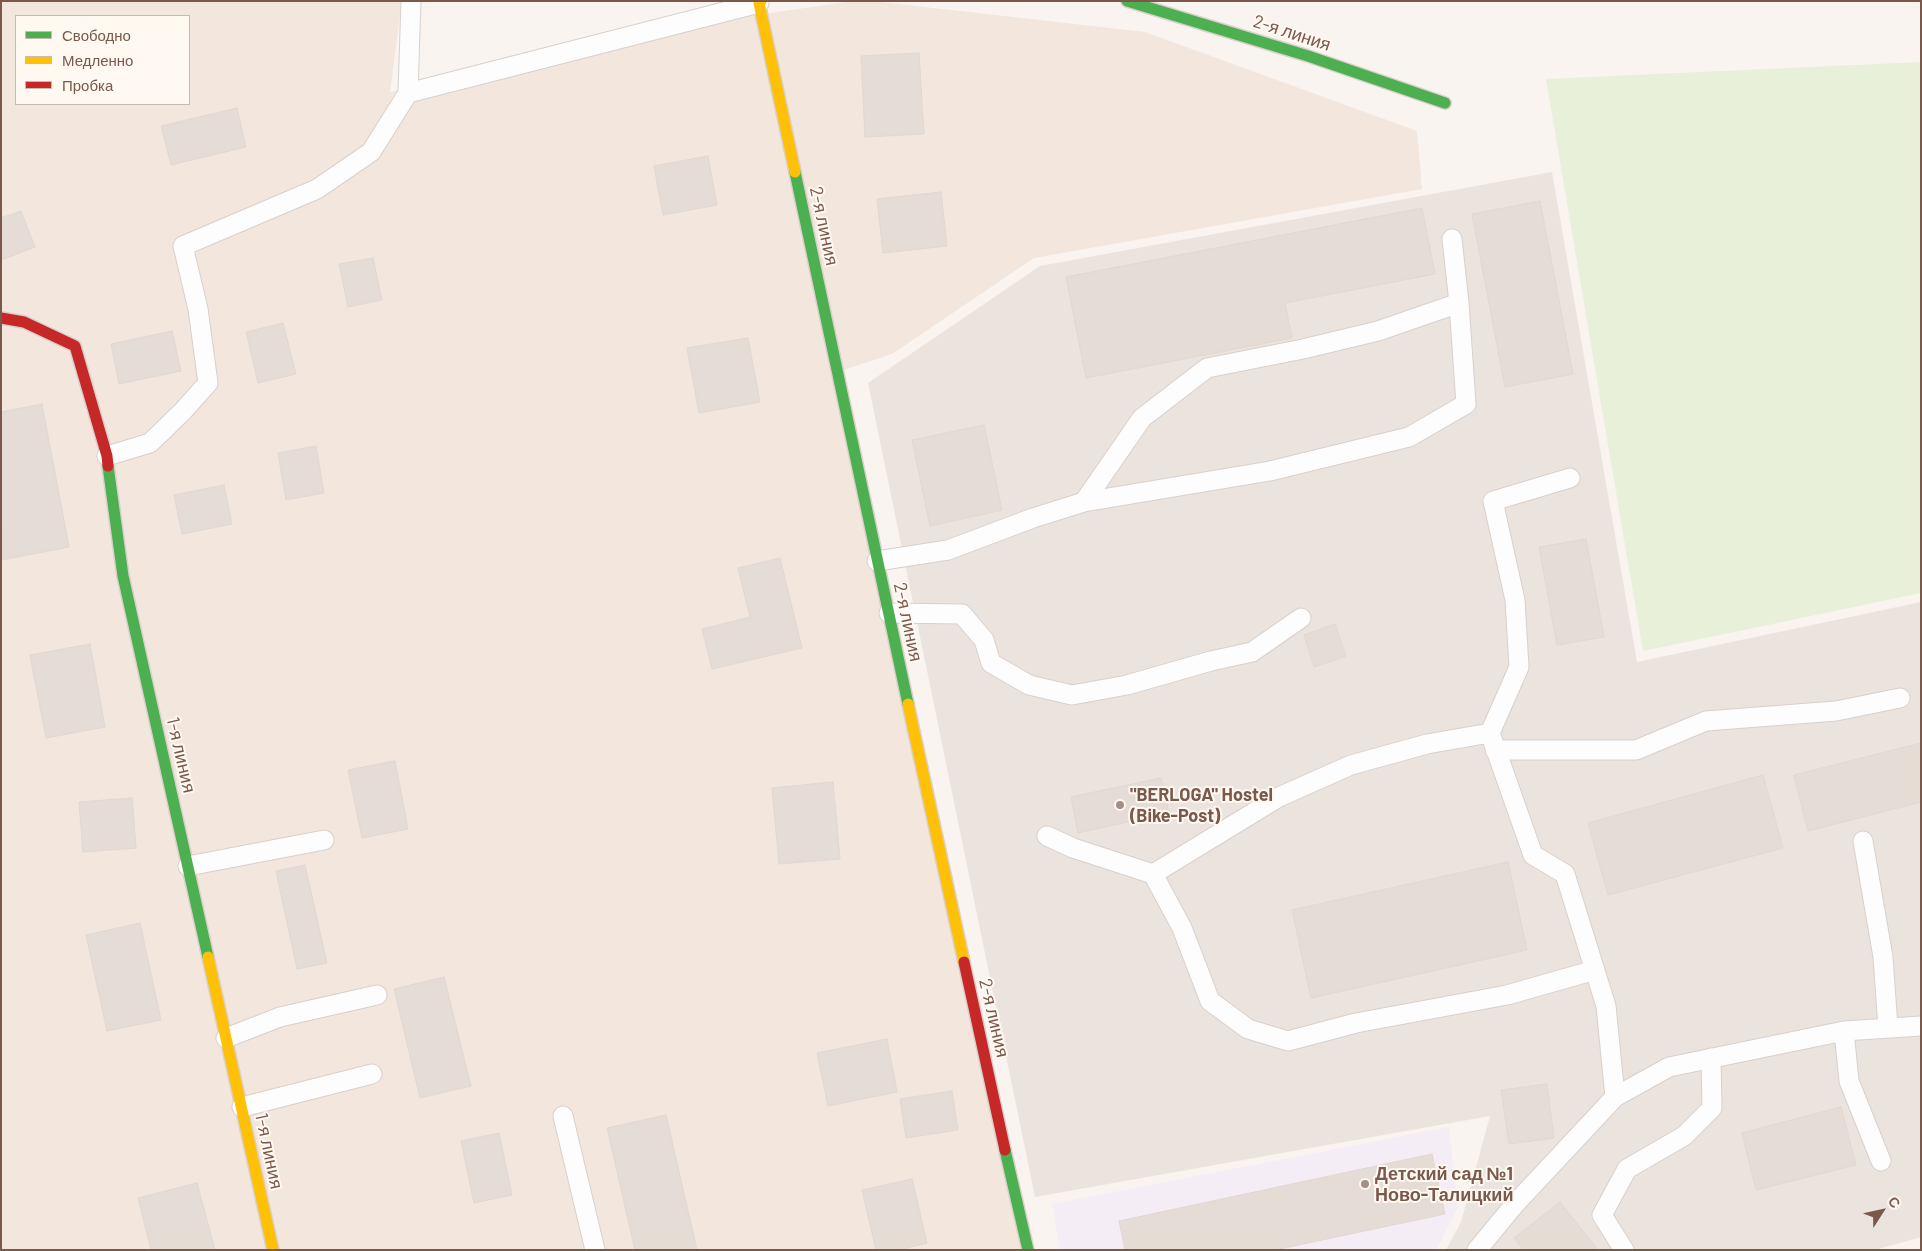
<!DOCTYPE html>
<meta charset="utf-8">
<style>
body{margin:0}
#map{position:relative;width:1922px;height:1251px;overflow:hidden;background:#f9f4ef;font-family:Barlow,sans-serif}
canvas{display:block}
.frame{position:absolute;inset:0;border:2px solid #7a584c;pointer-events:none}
.legend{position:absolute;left:15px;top:15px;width:175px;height:90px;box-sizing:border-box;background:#fff9f2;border:1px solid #cab9b0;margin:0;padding:6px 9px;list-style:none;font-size:15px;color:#7a584c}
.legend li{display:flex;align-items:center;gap:10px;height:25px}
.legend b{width:25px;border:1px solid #cab9b0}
.north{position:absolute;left:1857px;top:1186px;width:50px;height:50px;-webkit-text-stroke:4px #fff9f2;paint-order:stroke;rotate:55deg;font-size:14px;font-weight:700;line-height:20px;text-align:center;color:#7a584c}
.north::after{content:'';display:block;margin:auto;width:18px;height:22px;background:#7a584c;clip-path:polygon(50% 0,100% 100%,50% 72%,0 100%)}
</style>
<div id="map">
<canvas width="1922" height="1251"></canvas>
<div class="frame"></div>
<ul class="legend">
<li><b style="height:6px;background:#4caf50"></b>Свободно</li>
<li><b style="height:6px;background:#ffc107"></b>Медленно</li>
<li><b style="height:6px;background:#c62828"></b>Пробка</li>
</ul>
<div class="north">С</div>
</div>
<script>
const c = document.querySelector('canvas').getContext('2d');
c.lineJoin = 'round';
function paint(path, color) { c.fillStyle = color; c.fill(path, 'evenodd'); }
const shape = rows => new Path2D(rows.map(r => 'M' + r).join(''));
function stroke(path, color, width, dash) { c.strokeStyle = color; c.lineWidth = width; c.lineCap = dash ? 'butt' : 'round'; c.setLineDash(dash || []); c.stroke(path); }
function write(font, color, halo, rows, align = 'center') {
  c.font = font + ' Barlow,sans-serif'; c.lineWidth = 4; c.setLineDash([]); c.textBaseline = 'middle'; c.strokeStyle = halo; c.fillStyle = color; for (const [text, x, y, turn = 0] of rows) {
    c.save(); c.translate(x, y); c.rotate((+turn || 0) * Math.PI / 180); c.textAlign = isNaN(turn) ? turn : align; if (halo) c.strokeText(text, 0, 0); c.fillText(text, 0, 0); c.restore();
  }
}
paint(shape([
 [1,1,402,1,390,92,722,20,853,1,872,1,1145,32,1417,131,1422,189,1034,258,892,354,831,374,1023,1250,1,1250],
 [16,16,189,16,189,104,16,104]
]), '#f2e6dd');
paint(shape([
 [1552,172,1637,662,1921,602,1921,1237,1875,1250,1446,1250,1461,1222,1490,1116,1035,1197,868,383,1040,266]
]), '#ebe3de');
paint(shape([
 [1449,1127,1458,1208,1436,1250,1060,1250,1052,1204]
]), '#f5edf5');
paint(shape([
 [1921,62,1921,593,1643,651,1546,79]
]), '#e8f0da');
const building = shape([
 [919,53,924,134,865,137,861,56,919,53],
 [237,108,246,147,171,165,161,126,237,108],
 [708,156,717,205,663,215,654,166,708,156],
 [941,192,947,246,883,253,877,199,941,192],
 [1540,201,1573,374,1505,387,1472,214,1540,201],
 [1422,208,1435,274,1285,303,1292,338,1086,378,1066,277,1422,208],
 [21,211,35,247,1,260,1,218,21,211],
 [373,258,382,300,348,307,339,264,373,258],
 [283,323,296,374,258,383,246,332,283,323],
 [172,331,181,371,119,384,111,344,172,331],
 [748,338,760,402,699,413,687,348,748,338],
 [42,404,69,547,2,560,1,412,42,404],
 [984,425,1002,510,930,526,912,440,984,425],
 [316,446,324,493,286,500,278,453,316,446],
 [224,485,232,524,182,534,174,495,224,485],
 [1586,539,1604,637,1557,645,1539,547,1586,539],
 [780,558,802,648,712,669,702,629,750,617,738,568,780,558],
 [1335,624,1346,656,1314,667,1304,635,1335,624],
 [90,644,105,727,46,738,30,655,90,644],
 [1921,743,1921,802,1808,831,1794,775,1921,743],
 [395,761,408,829,362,838,348,770,395,761],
 [1763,775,1783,848,1608,895,1588,823,1763,775],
 [1161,778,1169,813,1078,833,1071,797,1161,778],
 [833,782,840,859,779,864,772,788,833,782],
 [132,798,136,848,83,852,79,802,132,798],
 [1508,862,1527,950,1311,998,1292,910,1508,862],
 [305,865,327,963,297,969,276,871,305,865],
 [140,923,161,1020,107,1031,86,935,140,923],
 [444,977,471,1086,420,1098,394,989,444,977],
 [887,1039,897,1092,828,1106,817,1053,887,1039],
 [1547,1084,1554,1138,1509,1144,1501,1090,1547,1084],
 [952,1091,958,1130,906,1138,900,1099,952,1091],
 [1841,1107,1856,1165,1756,1190,1742,1133,1841,1107],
 [666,1115,697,1250,635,1250,607,1128,666,1115],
 [499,1133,512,1195,474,1203,461,1141,499,1133],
 [1432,1154,1445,1214,1275,1250,1125,1250,1119,1221,1432,1154],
 [912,1179,927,1243,898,1250,876,1250,862,1190,912,1179],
 [197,1183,215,1250,151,1250,138,1198,197,1183],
 [1560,1202,1598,1250,1524,1250,1514,1238,1560,1202]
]);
paint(building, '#e6dcd6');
stroke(building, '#e2d7d1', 1);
const lane = shape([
 [408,93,759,3],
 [107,456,150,443,183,411,208,383,198,309,183,246,317,189,371,152,408,93,411,1],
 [1084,502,1142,418,1207,368,1303,349,1378,331,1459,303],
 [877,561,948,550,1033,518,1084,502,1270,471,1409,437,1466,404,1459,303,1452,239],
 [889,613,962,614,984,640,991,663,1029,685,1072,695,1127,685,1211,661,1252,652,1301,618],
 [1490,733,1519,667,1515,600,1493,501,1570,478],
 [1495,750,1636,750,1706,721,1836,711,1900,698],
 [1047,836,1073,848,1153,874,1279,797,1351,765,1427,744,1490,733,1533,855,1565,874,1606,1006,1615,1097],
 [1863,841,1883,957,1888,1028],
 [188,866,324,840],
 [1153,874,1182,928,1210,1001,1248,1029,1288,1041,1356,1023,1507,995,1595,970],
 [1844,1031,1849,1081,1881,1161],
 [226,1038,280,1017,377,995],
 [242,1107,372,1074],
 [563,1116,595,1250],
 [1477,1250,1515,1204,1615,1097,1669,1067,1844,1031,1921,1026],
 [1624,1250,1602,1215,1627,1169,1684,1136,1712,1108,1711,1058]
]);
const fast = shape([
 [1127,1,1308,56,1445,103],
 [795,172,908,704],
 [108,466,123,576,208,957],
 [1005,1150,1028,1250]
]);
const slow = shape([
 [761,1,759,3,795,172],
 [908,704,964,962],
 [208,957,273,1250]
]);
const jam = shape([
 [1,318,24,322,75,346,107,456,108,466],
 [964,962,1005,1150]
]);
stroke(lane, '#d8d0cc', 21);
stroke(fast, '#d9d0cb', 14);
stroke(slow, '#d9d0cb', 14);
stroke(jam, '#d9d0cb', 14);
stroke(lane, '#fefdfd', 19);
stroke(fast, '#4caf50', 11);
stroke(slow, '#ffc107', 11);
stroke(jam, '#c62828', 11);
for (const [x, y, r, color] of [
 [1120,805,5,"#a68f85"],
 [1365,1184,5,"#a68f85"]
]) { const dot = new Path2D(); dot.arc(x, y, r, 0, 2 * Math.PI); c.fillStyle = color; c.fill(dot); stroke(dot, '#fff9f2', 2); }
write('18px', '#7a584c', '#fff9f2', [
 ["2-я линия",1292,33,18],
 ["2-я линия",824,226,78],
 ["2-я линия",908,622,78],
 ["1-я линия",181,755,77],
 ["2-я линия",994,1018,77],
 ["1-я линия",269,1151,78]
]);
write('bold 18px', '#7a584c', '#fff9f2', [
 ["\"BERLOGA\" Hostel",1130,795],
 ["(Bike-Post)",1130,816],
 ["Детский сад №1",1375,1174],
 ["Ново-Талицкий",1375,1195]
], 'left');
</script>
